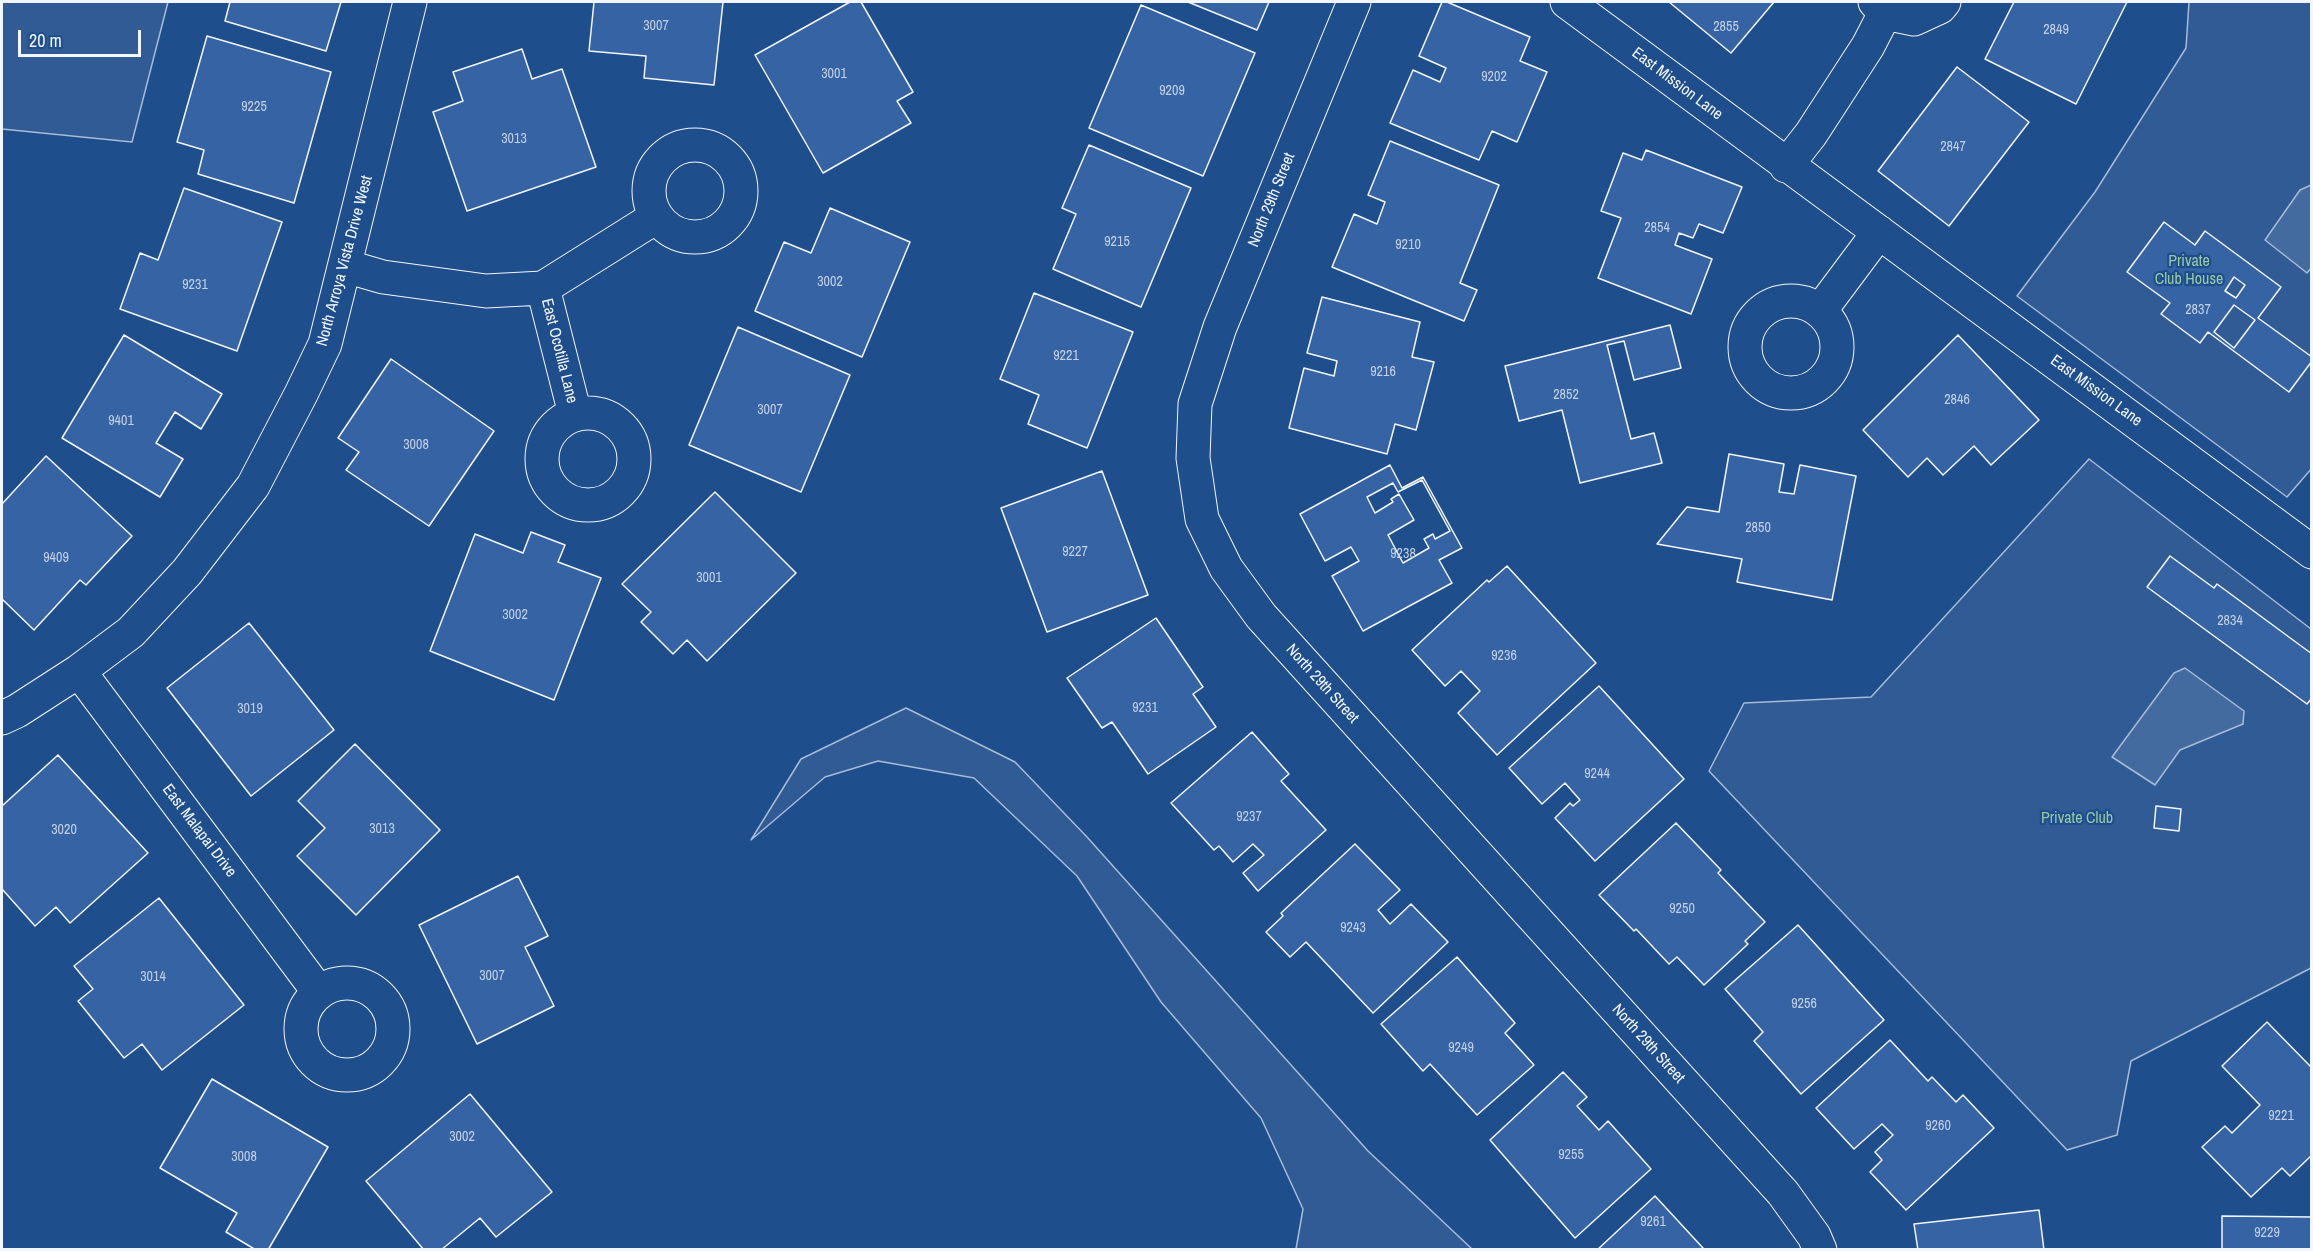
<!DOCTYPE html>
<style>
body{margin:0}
#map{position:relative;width:2313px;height:1251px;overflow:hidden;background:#1f4e8c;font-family:"Archivo Narrow",sans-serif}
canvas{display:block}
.frame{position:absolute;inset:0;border:3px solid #f2f6ff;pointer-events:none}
.scale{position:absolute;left:18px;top:30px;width:123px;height:27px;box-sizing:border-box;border:3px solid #f2f6ff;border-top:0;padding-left:8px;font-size:18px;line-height:21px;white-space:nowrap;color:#f2f6ff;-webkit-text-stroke:4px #1f4e8c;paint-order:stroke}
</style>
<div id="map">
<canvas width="2313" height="1251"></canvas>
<div class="frame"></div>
<div class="scale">20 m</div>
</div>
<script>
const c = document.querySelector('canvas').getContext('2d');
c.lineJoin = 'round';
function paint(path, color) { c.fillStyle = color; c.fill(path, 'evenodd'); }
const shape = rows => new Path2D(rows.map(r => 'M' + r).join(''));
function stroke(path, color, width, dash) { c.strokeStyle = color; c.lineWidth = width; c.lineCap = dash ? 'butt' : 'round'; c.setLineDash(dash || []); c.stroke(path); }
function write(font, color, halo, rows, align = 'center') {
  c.font = font + ' "Archivo Narrow",sans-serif'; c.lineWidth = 4.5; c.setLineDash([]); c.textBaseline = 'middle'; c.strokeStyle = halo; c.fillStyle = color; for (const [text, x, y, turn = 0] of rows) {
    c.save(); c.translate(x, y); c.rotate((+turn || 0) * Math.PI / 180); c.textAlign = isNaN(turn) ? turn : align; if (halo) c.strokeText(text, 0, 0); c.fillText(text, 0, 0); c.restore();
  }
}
const built = shape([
 [2,2,168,2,132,142,2,129,2,2],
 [2189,2,2311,2,2312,468,2287,497,2017,296,2095,192,2186,48,2189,2],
 [2089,459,2311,629,2311,968,2131,1061,2117,1135,2067,1150,1709,771,1744,703,1871,697,2089,459],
 [906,708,1015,762,1087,837,1368,1151,1472,1249,1296,1249,1303,1209,1261,1118,1161,1002,1077,876,974,778,878,761,825,777,751,840,801,759,906,708]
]);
paint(built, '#305b95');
stroke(built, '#a8bbd7', 1.5);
const water = shape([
 [2311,185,2312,267,2307,273,2265,240,2300,190,2311,185],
 [2185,668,2244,711,2243,724,2180,750,2155,785,2112,757,2174,673,2185,668]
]);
paint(water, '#446ba0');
stroke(water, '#a8bbd7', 1.5);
const building = shape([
 [230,2,341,2,326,51,225,21,230,2],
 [594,2,723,2,714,85,644,78,646,56,589,51,594,2],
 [850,2,861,2,913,92,897,101,911,123,823,173,755,55,850,2],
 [1188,2,1269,2,1257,30,1188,2],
 [1442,2,1447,2,1530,37,1520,61,1547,72,1517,142,1492,131,1479,160,1390,123,1413,70,1440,82,1446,68,1419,56,1442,2],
 [1669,2,1774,2,1731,53,1669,2],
 [2014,2,2127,2,2076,104,1985,59,2014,2],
 [1141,5,1255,53,1203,176,1089,128,1141,5],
 [207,36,331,72,294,203,198,174,204,150,177,142,207,36],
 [522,49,532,79,562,69,596,167,467,211,433,112,463,101,453,72,522,49],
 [1957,67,2029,122,1949,226,1878,171,1957,67],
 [1390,141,1499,185,1460,283,1477,290,1464,321,1332,267,1354,214,1377,224,1385,202,1368,195,1390,141],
 [1089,145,1191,188,1141,307,1053,269,1076,214,1062,208,1089,145],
 [1646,150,1742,187,1723,233,1699,224,1693,238,1679,233,1675,245,1712,259,1691,314,1598,278,1621,218,1601,211,1623,153,1642,160,1646,150],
 [184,188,282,222,237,351,120,309,140,253,158,260,184,188],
 [830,208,910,242,862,357,755,311,784,242,811,253,830,208],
 [2164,222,2195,245,2205,231,2281,287,2258,318,2312,357,2312,361,2289,392,2208,332,2200,343,2161,314,2170,303,2127,272,2164,222],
 [2234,277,2245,285,2236,298,2225,291,2234,277],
 [2234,305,2255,320,2234,348,2214,332,2234,305],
 [1034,293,1133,332,1087,448,1028,424,1039,395,1000,379,1034,293],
 [1322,297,1420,322,1412,357,1434,362,1416,430,1395,424,1387,454,1289,428,1304,368,1334,376,1337,361,1307,353,1322,297],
 [1670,325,1681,368,1634,380,1624,341,1607,345,1631,439,1654,433,1662,463,1580,483,1562,410,1519,421,1505,366,1670,325],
 [738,327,850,375,801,492,689,445,738,327],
 [124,335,222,394,201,429,175,412,156,443,183,459,160,497,62,438,124,335],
 [1958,335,2039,420,1991,465,1974,446,1943,475,1927,458,1908,477,1863,430,1958,335],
 [391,359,494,431,429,526,346,470,359,452,338,438,391,359],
 [1729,454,1784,464,1779,492,1794,494,1800,465,1856,476,1832,600,1737,582,1742,559,1657,544,1687,507,1719,512,1729,454],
 [46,456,132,536,86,585,80,580,34,630,2,599,2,504,46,456],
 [1390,465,1402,488,1423,477,1462,548,1439,560,1452,583,1363,631,1332,576,1359,561,1351,547,1325,561,1300,514,1390,465],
 [1102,471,1148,595,1047,632,1001,508,1102,471],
 [1422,480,1450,531,1435,539,1433,534,1424,539,1429,548,1403,563,1388,535,1414,520,1399,494,1391,499,1393,502,1375,513,1367,497,1393,483,1398,492,1422,480],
 [715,492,796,573,707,661,687,640,673,654,641,622,651,612,622,584,715,492],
 [531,532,565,545,558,562,601,578,554,700,430,651,475,534,523,553,531,532],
 [2170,556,2214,588,2217,584,2312,654,2312,698,2307,704,2147,587,2170,556],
 [1507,566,1596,663,1497,755,1458,713,1480,691,1461,671,1445,686,1412,650,1487,580,1489,582,1507,566],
 [1156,618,1203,687,1193,694,1216,727,1148,774,1112,722,1102,728,1067,678,1156,618],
 [249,623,334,730,251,796,167,688,249,623],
 [1599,686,1684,779,1595,861,1555,818,1570,803,1573,806,1580,800,1565,783,1542,804,1509,768,1599,686],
 [1252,732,1289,774,1281,781,1326,830,1258,891,1243,873,1264,855,1253,844,1233,862,1219,846,1214,850,1171,803,1252,732],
 [355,744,440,830,356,915,297,856,325,828,298,801,355,744],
 [58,755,148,853,70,923,56,907,35,926,2,889,2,806,58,755],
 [2156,806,2181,809,2179,831,2154,828,2156,806],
 [1676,823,1721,870,1718,873,1765,922,1745,941,1748,944,1704,985,1677,957,1669,964,1636,929,1634,931,1599,895,1676,823],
 [1355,844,1400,890,1378,910,1390,924,1411,904,1448,942,1373,1013,1306,942,1290,957,1266,932,1283,916,1281,913,1355,844],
 [518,876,548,936,525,947,554,1006,477,1044,419,925,518,876],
 [159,898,244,1005,162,1070,142,1044,124,1058,78,1001,93,989,74,966,159,898],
 [1798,925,1884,1020,1801,1094,1754,1041,1763,1032,1725,989,1798,925],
 [1457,957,1515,1023,1505,1033,1534,1065,1477,1115,1430,1064,1423,1071,1381,1024,1457,957],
 [2267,1022,2312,1068,2312,1155,2290,1176,2282,1168,2251,1197,2202,1147,2225,1126,2232,1133,2260,1105,2222,1066,2267,1022],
 [1890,1040,1928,1081,1932,1077,1956,1102,1963,1095,1994,1128,1906,1210,1870,1172,1882,1160,1875,1152,1893,1135,1882,1124,1854,1149,1816,1108,1890,1040],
 [1563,1072,1587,1097,1577,1106,1599,1130,1608,1121,1651,1169,1575,1238,1490,1140,1563,1072],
 [212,1079,328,1147,268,1250,256,1250,226,1232,237,1213,160,1168,212,1079],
 [470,1094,552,1192,496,1237,480,1218,441,1250,424,1250,366,1181,470,1094],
 [1655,1196,1703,1248,1701,1250,1597,1250,1655,1196],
 [2039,1210,2044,1250,1918,1250,1914,1224,2039,1210],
 [2222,1216,2312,1217,2312,1250,2222,1250,2222,1216]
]);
paint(building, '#3563a3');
stroke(building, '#f2f6ff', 1.5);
const minor = shape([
 [1354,2,1220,327,1195,404,1193,458,1202,519,1226,568,1261,616,1783,1193,1814,1236,1820,1250],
 [1567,2,2312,552],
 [1875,2,1885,13,1914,19,1940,7,1944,2],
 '649 191a46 46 0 1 1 92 0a46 46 0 1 1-92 0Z',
 [1786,166,1811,134,1868,46,1885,13],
 [345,266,383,277,486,291,543,288,656,217],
 [543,288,575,414],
 '1745 347a46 46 0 1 1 92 0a46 46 0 1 1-92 0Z',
 [1820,311,1879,232],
 '542 459a46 46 0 1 1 92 0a46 46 0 1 1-92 0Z',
 [79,671,318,991],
 [2,718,17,711,79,671,131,632,187,572,253,486,301,394,325,344,410,2],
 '301 1029a46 46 0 1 1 92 0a46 46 0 1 1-92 0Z'
]);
stroke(minor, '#f2f6ff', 35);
stroke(minor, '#1f4e8c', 33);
write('14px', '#c3d1e8', null, [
 ["3007",656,26],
 ["2855",1726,27],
 ["2849",2056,30],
 ["3001",834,74],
 ["9202",1494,77],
 ["9209",1172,91],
 ["9225",254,107],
 ["3013",514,139],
 ["2847",1953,147],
 ["2854",1657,228],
 ["9215",1117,242],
 ["9210",1408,245],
 ["3002",830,282],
 ["9231",195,285],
 ["2837",2198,310],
 ["9221",1066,356],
 ["9216",1383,372],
 ["2852",1566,395],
 ["2846",1957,400],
 ["3007",770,410],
 ["9401",121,421],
 ["3008",416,445],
 ["2850",1758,528],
 ["9227",1075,552],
 ["9238",1403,554],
 ["9409",56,558],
 ["3001",709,578],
 ["3002",515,615],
 ["2834",2230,621],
 ["9236",1504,656],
 ["9231",1145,708],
 ["3019",250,709],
 ["9244",1597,774],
 ["9237",1249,817],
 ["3013",382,829],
 ["3020",64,830],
 ["9250",1682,909],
 ["9243",1353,928],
 ["3007",492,976],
 ["3014",153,977],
 ["9256",1804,1004],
 ["9249",1461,1048],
 ["9221",2281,1116],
 ["9260",1938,1126],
 ["3002",462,1137],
 ["9255",1571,1155],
 ["3008",244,1157],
 ["9261",1653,1222],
 ["9229",2267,1233]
]);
write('16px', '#f2f6ff', '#1f4e8c', [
 ["East Mission Lane",1677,84,37],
 ["North 29th Street",1272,200,-68],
 ["North Arroya Vista Drive West",345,261,-75],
 ["East Ocotilla Lane",559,351,76],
 ["East Mission Lane",2096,391,36],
 ["North 29th Street",1322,684,48],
 ["East Malapai Drive",199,831,53],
 ["North 29th Street",1648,1044,48]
]);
write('16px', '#97c8a6', '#1f4e8c', [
 ["Private",2189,262],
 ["Club House",2189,280],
 ["Private Club",2077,819]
]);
</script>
